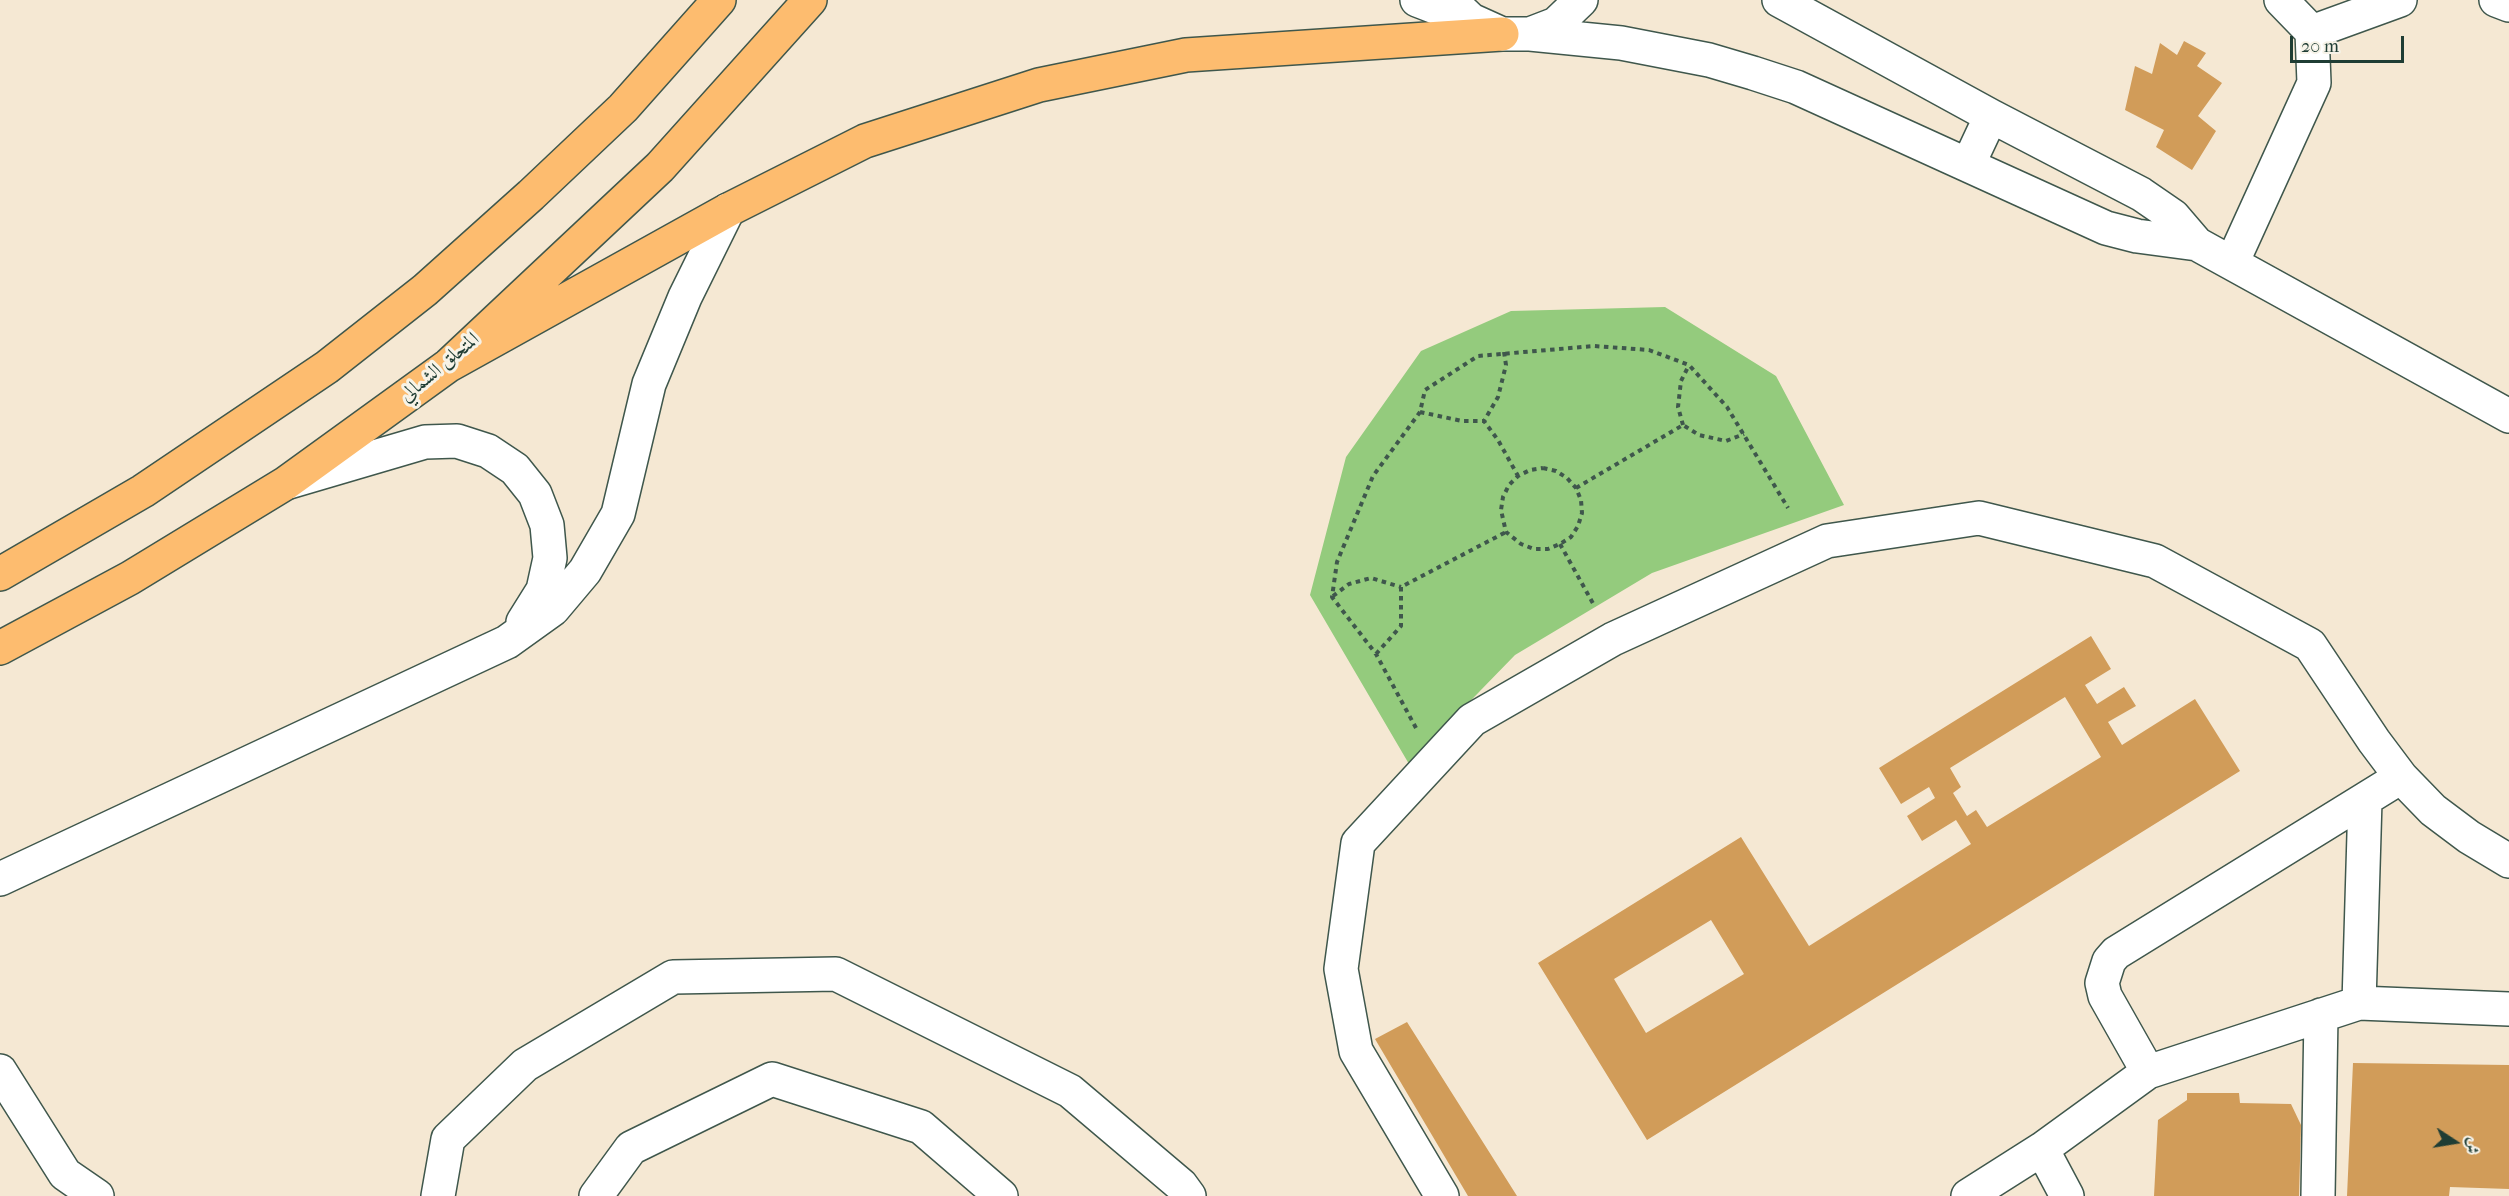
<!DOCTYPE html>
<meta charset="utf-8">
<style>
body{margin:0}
#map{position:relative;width:2509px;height:1196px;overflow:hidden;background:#f5e8d3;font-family:"IM FELL French Canon",Amiri,serif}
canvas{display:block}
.north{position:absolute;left:2425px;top:1112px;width:60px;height:60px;-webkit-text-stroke:4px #f7f3e8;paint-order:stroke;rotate:102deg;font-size:16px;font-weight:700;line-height:24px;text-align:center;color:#1f3d34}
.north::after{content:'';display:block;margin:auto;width:21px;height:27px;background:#1f3d34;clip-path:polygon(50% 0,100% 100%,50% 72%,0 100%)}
.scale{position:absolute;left:2290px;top:36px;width:114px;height:27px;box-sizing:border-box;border:3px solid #1f3d34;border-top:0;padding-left:8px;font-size:18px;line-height:21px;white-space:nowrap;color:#1f3d34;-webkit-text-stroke:4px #f7f3e8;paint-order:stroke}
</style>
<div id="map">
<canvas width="2509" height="1196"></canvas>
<div class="north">ش</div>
<div class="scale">20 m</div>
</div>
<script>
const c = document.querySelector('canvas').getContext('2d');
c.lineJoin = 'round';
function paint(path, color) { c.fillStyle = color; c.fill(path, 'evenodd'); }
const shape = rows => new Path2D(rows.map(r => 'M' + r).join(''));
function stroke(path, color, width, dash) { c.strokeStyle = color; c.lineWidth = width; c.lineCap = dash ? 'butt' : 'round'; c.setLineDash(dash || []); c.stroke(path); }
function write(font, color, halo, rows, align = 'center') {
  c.font = font + ' "IM FELL French Canon",Amiri,serif'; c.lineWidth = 6; c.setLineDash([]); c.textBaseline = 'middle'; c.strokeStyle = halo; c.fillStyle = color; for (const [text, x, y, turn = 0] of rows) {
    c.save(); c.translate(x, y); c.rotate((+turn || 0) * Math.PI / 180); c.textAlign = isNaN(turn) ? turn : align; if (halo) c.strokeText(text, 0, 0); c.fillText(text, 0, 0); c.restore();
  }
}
paint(shape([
 [1665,307,1776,376,1844,505,1652,573,1515,655,1409,764,1310,595,1346,457,1421,351,1511,311]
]), '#94cb7d');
paint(shape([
 [2184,41,2206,53,2197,66,2222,83,2198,116,2216,131,2192,170,2156,147,2164,130,2125,110,2135,66,2152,74,2160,43,2177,55],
 [2091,636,2111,669,2085,685,2097,704,2124,687,2136,706,2108,722,2122,745,2195,699,2240,771,1647,1140,1538,963,1741,837,1809,946,1971,844,1956,820,1922,841,1907,816,1935,798,1929,787,1901,804,1879,768],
 [2065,697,2101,757,1987,827,1976,810,1967,816,1953,793,1961,787,1950,768],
 [1711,920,1744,974,1646,1033,1614,979],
 [1407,1022,1517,1196,1468,1196,1375,1039],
 [2353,1063,2509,1065,2509,1189,2450,1187,2449,1196,2347,1196],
 [2187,1093,2239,1093,2240,1103,2291,1104,2301,1125,2299,1196,2154,1196,2158,1120,2187,1100]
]), '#d19c59');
const minor = shape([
 [1417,0,1469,20],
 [1450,0,1471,20,1502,34,1530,34,1556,24,1581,0],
 [1779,0,1991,116,2141,194,2173,216,2197,244,2509,416],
 [2496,0,2509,5],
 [2312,32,2400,0],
 [1530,34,1621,43,1709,60,1753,73,1796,87,2106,228,2137,236,2197,244],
 [1968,165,1991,116],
 [2232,263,2314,83,2312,32,2281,0],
 [289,482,425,442,457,441,488,451,515,469,535,494,547,525,550,558,543,590,523,622],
 [0,879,507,642,553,609,585,571,618,514,649,384,685,297,728,210],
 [2359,1003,2365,800],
 [0,1071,65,1174,97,1196],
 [2148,1072,2105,996,2102,983,2109,961,2116,953,2401,777],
 [2042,1149,2067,1196],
 [438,1196,448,1139,525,1065,673,977,836,974,1070,1091,1181,1185,1189,1196],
 [596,1196,631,1148,772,1079,921,1127,1001,1196],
 [1442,1196,1356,1051,1341,969,1358,843,1472,720,1613,639,1827,541,1979,518,2155,561,2310,645,2374,741,2401,777,2433,810,2469,837,2509,861],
 [1968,1196,2042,1149,2148,1072,2359,1003,2509,1009],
 [2318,1196,2321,1015]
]);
const highway = shape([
 [449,365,728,210,865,141,1039,85,1186,55,1502,34],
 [0,574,143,491,327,367,425,290,531,195,623,108,719,0],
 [0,648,130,578,286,483,449,365,660,167,810,0]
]);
stroke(minor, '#3f574c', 36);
stroke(highway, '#3f574c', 36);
stroke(shape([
 [1504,352,1506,365,1498,397,1484,421,1498,440,1518,476],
 [1420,412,1462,421,1484,421],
 [1683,425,1678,407,1681,381,1689,365],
 [1543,468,1556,471,1567,478,1576,488,1581,500,1582,513,1578,526,1571,537,1560,544,1548,549,1534,549,1521,544,1506,532,1501,510,1503,497,1509,485,1518,476,1530,470,1543,468],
 [1576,488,1683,425,1699,435,1726,441,1744,434],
 [1560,544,1595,607],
 [1333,596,1349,584,1371,578,1401,587],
 [1376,654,1401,626,1401,587,1506,532],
 [1416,728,1376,654,1332,597,1337,562,1373,476,1420,412,1425,390,1478,356,1594,346,1649,350,1689,365,1727,407,1788,508]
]), '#3f574c', 4, [4.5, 4.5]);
stroke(minor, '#fff', 33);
stroke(highway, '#fdbc6f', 33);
write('20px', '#1f3d34', '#f7f3e8', [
 ["المتحلق الشمالي",440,368,-40]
]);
</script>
